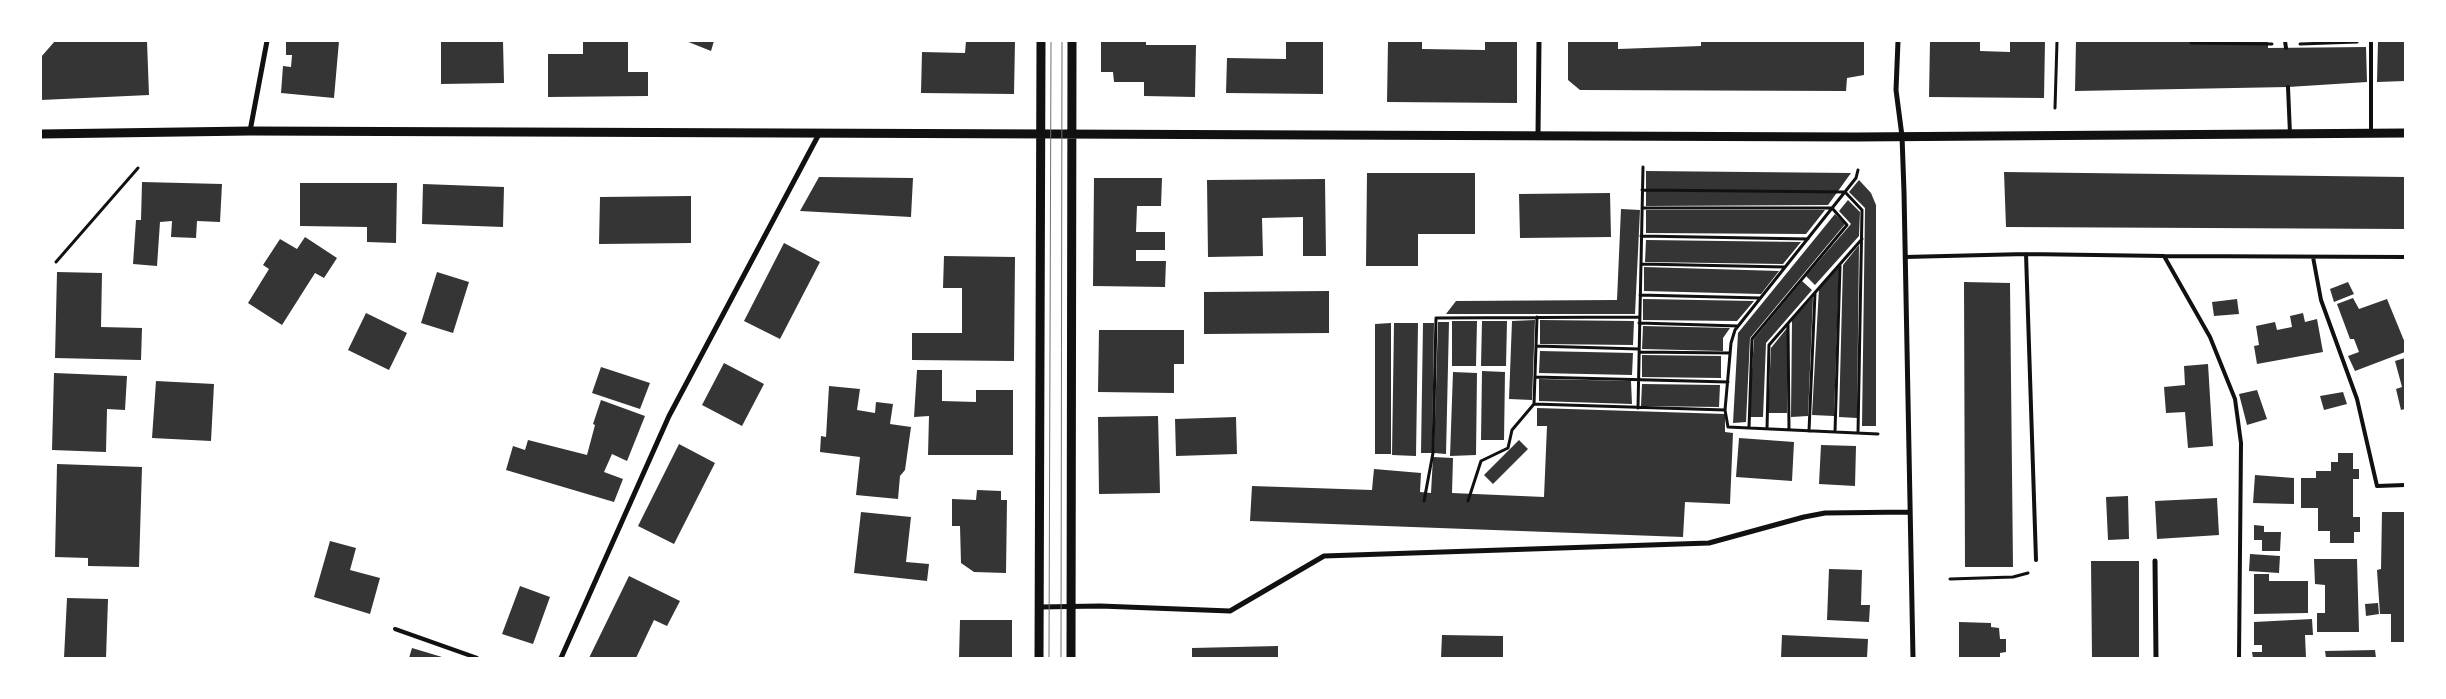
<!DOCTYPE html>
<style>
body{margin:0}
#map{position:relative;width:2446px;height:699px;overflow:hidden;background:#fff;font-family:"Source Sans 3",sans-serif}
canvas{display:block}
.frame{position:absolute;inset:0;border:42px solid #fff;pointer-events:none}
</style>
<div id="map">
<canvas width="2446" height="699"></canvas>
<div class="frame"></div>
</div>
<script>
const c = document.querySelector('canvas').getContext('2d');
c.lineJoin = 'round';
function paint(path, color) { c.fillStyle = color; c.fill(path, 'evenodd'); }
const shape = rows => new Path2D(rows.map(r => 'M' + r).join(''));
function stroke(path, color, width, dash) { c.strokeStyle = color; c.lineWidth = width; c.lineCap = dash ? 'butt' : 'round'; c.setLineDash(dash || []); c.stroke(path); }
paint(shape([
 [55,41,147,41,149,95,41,100,41,57],
 [286,41,339,41,334,98,281,93,283,66,291,67,292,55,286,55],
 [441,41,503,41,504,83,441,84],
 [583,41,628,41,628,72,648,72,648,96,548,97,548,54,583,54],
 [686,41,714,41,711,51],
 [966,41,1015,41,1014,94,921,93,922,52,965,53],
 [1101,41,1146,41,1146,45,1196,45,1195,97,1144,96,1144,82,1114,82,1113,72,1101,72],
 [1286,41,1323,41,1323,94,1226,93,1227,58,1286,59],
 [1388,41,1422,41,1422,49,1485,50,1485,41,1517,42,1517,103,1387,102],
 [1568,41,1618,41,1618,49,1701,46,1701,41,1864,41,1864,75,1847,78,1846,91,1580,90,1568,80],
 [1930,41,1980,41,1980,51,2010,52,2010,41,2045,41,2044,98,1929,97],
 [2076,41,2268,41,2268,48,2366,47,2367,82,2288,87,2075,91],
 [2378,41,2405,41,2405,81,2377,82],
 [1646,171,1851,173,1828,205,1646,206],
 [2004,172,2405,177,2405,229,2006,227],
 [1367,173,1475,173,1475,234,1418,234,1418,266,1366,266],
 [819,177,913,178,911,217,800,211],
 [1094,178,1162,178,1161,206,1137,206,1136,232,1165,232,1165,250,1136,250,1136,261,1166,261,1165,287,1093,286],
 [1325,179,1326,256,1303,256,1303,217,1262,218,1263,256,1208,257,1207,180],
 [1859,180,1871,193,1876,205,1876,426,1862,426,1865,208,1849,192],
 [142,182,222,184,220,222,197,221,196,238,171,237,172,221,160,222,157,266,133,264,136,220,141,220],
 [300,183,397,183,396,243,367,242,367,227,300,226],
 [423,184,504,187,503,227,422,224],
 [1610,193,1611,237,1520,238,1519,194],
 [691,196,691,243,599,244,600,197],
 [1848,200,1860,212,1859,236,1815,285,1806,276,1851,224,1839,211],
 [1621,209,1640,210,1635,314,1446,314,1456,301,1617,300],
 [1646,210,1825,210,1806,234,1646,233],
 [1835,214,1845,224,1750,338,1746,422,1733,423,1738,333],
 [305,237,337,258,324,278,315,273,282,325,248,303,269,269,263,265,280,239,297,249],
 [1646,240,1801,242,1783,264,1645,262],
 [784,243,820,262,780,339,744,321],
 [1859,245,1857,418,1839,417,1843,265],
 [944,256,1015,257,1014,361,912,360,912,333,962,333,962,288,943,288],
 [1644,267,1779,271,1761,294,1644,291],
 [1839,267,1834,416,1812,415,1819,288],
 [57,272,102,273,101,327,142,328,141,360,55,358],
 [437,272,469,282,453,333,421,323],
 [1802,281,1812,290,1766,343,1763,417,1749,417,1754,339],
 [1964,282,2010,283,2013,567,1965,567],
 [2348,282,2354,294,2334,302,2330,289],
 [1329,291,1329,333,1204,334,1204,292],
 [1813,297,1808,416,1791,417,1792,320],
 [2353,298,2359,309,2387,299,2405,343,2405,352,2355,371,2348,356,2359,352,2354,339,2350,339,2337,304],
 [1643,299,1754,301,1737,321,1643,320],
 [2237,299,2239,314,2214,316,2212,302],
 [366,313,407,333,389,370,348,350],
 [2303,313,2305,322,2317,319,2323,352,2257,364,2254,346,2259,345,2256,326,2275,322,2277,330,2292,327,2290,316],
 [1535,320,1532,400,1509,399,1512,321],
 [1540,320,1634,321,1633,345,1540,344],
 [1452,321,1477,321,1476,366,1452,366],
 [1482,321,1507,321,1506,366,1481,366],
 [1438,322,1449,322,1446,454,1434,453],
 [1391,323,1391,454,1375,454,1375,324],
 [1394,323,1418,323,1416,456,1392,455],
 [1423,323,1434,323,1432,453,1421,453],
 [1643,326,1730,328,1723,338,1723,351,1642,349],
 [1787,328,1787,413,1768,413,1771,348],
 [1099,330,1184,330,1184,364,1174,364,1174,393,1098,392],
 [1540,351,1633,353,1632,375,1539,373],
 [1642,355,1721,356,1721,378,1642,377],
 [2405,358,2405,409,2401,410,2396,389,2402,387,2395,361],
 [724,363,764,384,742,426,702,405],
 [2208,364,2213,446,2188,448,2185,412,2166,413,2164,387,2185,385,2184,366],
 [601,367,650,383,640,409,592,393],
 [917,370,942,370,942,401,976,402,976,390,1013,390,1013,455,928,455,929,416,914,417],
 [1482,371,1505,372,1504,440,1481,440],
 [1453,372,1477,373,1476,455,1450,456],
 [54,373,127,376,125,410,107,409,106,452,52,450],
 [1539,379,1631,381,1632,404,1539,401],
 [156,381,214,384,211,441,152,438],
 [1642,384,1720,385,1719,407,1641,406],
 [829,386,860,389,857,410,875,413,876,402,893,404,890,424,911,427,905,470,900,476,898,499,856,495,860,457,820,452,821,436,826,437],
 [2257,390,2267,419,2247,425,2239,394],
 [2343,392,2347,404,2324,410,2320,396],
 [601,400,645,416,627,461,612,454,604,472,623,479,614,502,506,470,513,446,525,450,528,440,587,455,595,425,593,424],
 [1537,408,1725,414,1725,432,1733,433,1730,504,1685,502,1683,537,1250,521,1252,486,1372,490,1374,469,1421,473,1420,492,1431,493,1433,457,1453,458,1452,493,1544,497,1547,426,1537,426],
 [1158,416,1160,493,1099,494,1098,417],
 [1236,417,1237,454,1176,456,1175,419],
 [1739,438,1794,442,1792,481,1736,477],
 [1519,440,1528,449,1493,484,1484,475],
 [679,444,715,463,674,544,638,526],
 [1821,445,1856,446,1855,486,1819,484],
 [2338,453,2353,453,2353,469,2359,469,2359,479,2353,479,2353,517,2360,517,2360,532,2354,532,2354,543,2330,543,2330,531,2318,531,2318,508,2301,508,2301,478,2316,478,2316,471,2331,471,2331,462,2338,462],
 [57,464,142,467,139,567,88,566,88,558,55,557],
 [2255,475,2294,478,2294,504,2253,503],
 [977,490,1001,491,1001,500,1007,500,1006,573,974,572,961,563,960,526,952,526,952,499,976,500],
 [2128,496,2129,539,2108,540,2106,497],
 [2217,498,2219,535,2157,539,2155,501],
 [861,512,911,517,906,562,929,564,927,581,854,573],
 [2382,512,2405,512,2405,642,2391,642,2391,614,2380,614,2377,570,2381,569],
 [2254,525,2264,526,2264,532,2281,532,2280,551,2262,551,2262,540,2254,540],
 [330,541,356,548,350,570,380,578,370,614,314,597],
 [2250,554,2280,556,2279,573,2249,571],
 [2314,559,2357,559,2359,632,2317,632,2317,613,2325,613,2325,585,2315,584],
 [2091,561,2139,561,2139,658,2092,658],
 [1829,569,1862,570,1861,605,1870,605,1869,622,1827,620],
 [2254,574,2269,574,2269,581,2308,581,2308,613,2254,614],
 [629,576,680,601,667,626,654,620,636,658,589,658],
 [520,586,550,597,533,644,502,634],
 [67,598,108,599,106,658,64,658],
 [2378,603,2379,614,2366,616,2365,604],
 [2312,619,2313,635,2305,635,2306,658,2253,658,2252,652,2262,652,2262,645,2254,645,2254,622],
 [960,620,1012,620,1012,658,959,658],
 [1959,622,1991,623,1991,627,1999,628,2000,639,2006,639,2006,652,2000,653,2000,658,1959,658],
 [1442,635,1503,636,1503,658,1441,658],
 [1782,635,1868,639,1867,658,1781,658],
 [1278,646,1278,658,1192,658,1192,648],
 [412,648,442,657,442,658,409,658],
 [2375,650,2376,658,2326,658,2325,651]
]), '#353535');
stroke(shape([
 [2191,41,2191,43,2272,44],
 [2300,44,2357,42],
 [2055,108,2057,41],
 [1642,190,1845,192,1862,210,1858,433],
 [1642,208,1832,208,1847,225,1752,339,1749,428],
 [1641,236,1808,239],
 [56,262,138,168],
 [1641,264,1785,267],
 [1640,295,1760,298],
 [1639,323,1738,326],
 [1788,324,1789,430],
 [1536,346,1537,317],
 [1639,352,1730,353],
 [1535,377,1728,382],
 [1534,404,1536,346,1639,349],
 [1638,408,1643,167],
 [1725,410,1731,343,1735,330,1856,178,1858,170],
 [1767,429,1769,345,1862,239],
 [1809,431,1815,293],
 [1835,432,1840,266],
 [1424,501,1433,453,1436,318,1640,317],
 [1468,501,1481,461,1508,448,1512,430,1534,404,1725,410,1728,427,1878,434],
 [1950,579,2013,577,2028,573]
]), '#111', 3);
stroke(shape([
 [2285,41,2286,48],
 [2371,41,2371,133],
 [2288,87,2290,134],
 [2026,254,2036,560],
 [2164,256,2405,257],
 [1905,257,2026,254,2164,256,2210,337,2235,399,2241,443,2239,658],
 [2313,257,2321,300,2357,399,2377,486,2405,485],
 [395,629,477,658]
]), '#111', 4);
stroke(shape([
 [1898,41,1896,90,1902,136,1904,192,1913,658],
 [250,131,267,41],
 [1538,135,1539,41],
 [2155,561,2156,658],
 [1040,607,1100,606,1230,611,1324,556,1709,543,1804,517,1825,513,1909,512],
 [561,658,669,416,819,134]
]), '#111', 5);
stroke(shape([
 [41,134,250,131,1856,137,2405,133],
 [1039,658,1041,41],
 [1071,658,1072,41]
]), '#111', 9);
stroke(shape([
 [1049,658,1051,41],
 [1061,658,1062,41]
]), '#707070', 1);
</script>
